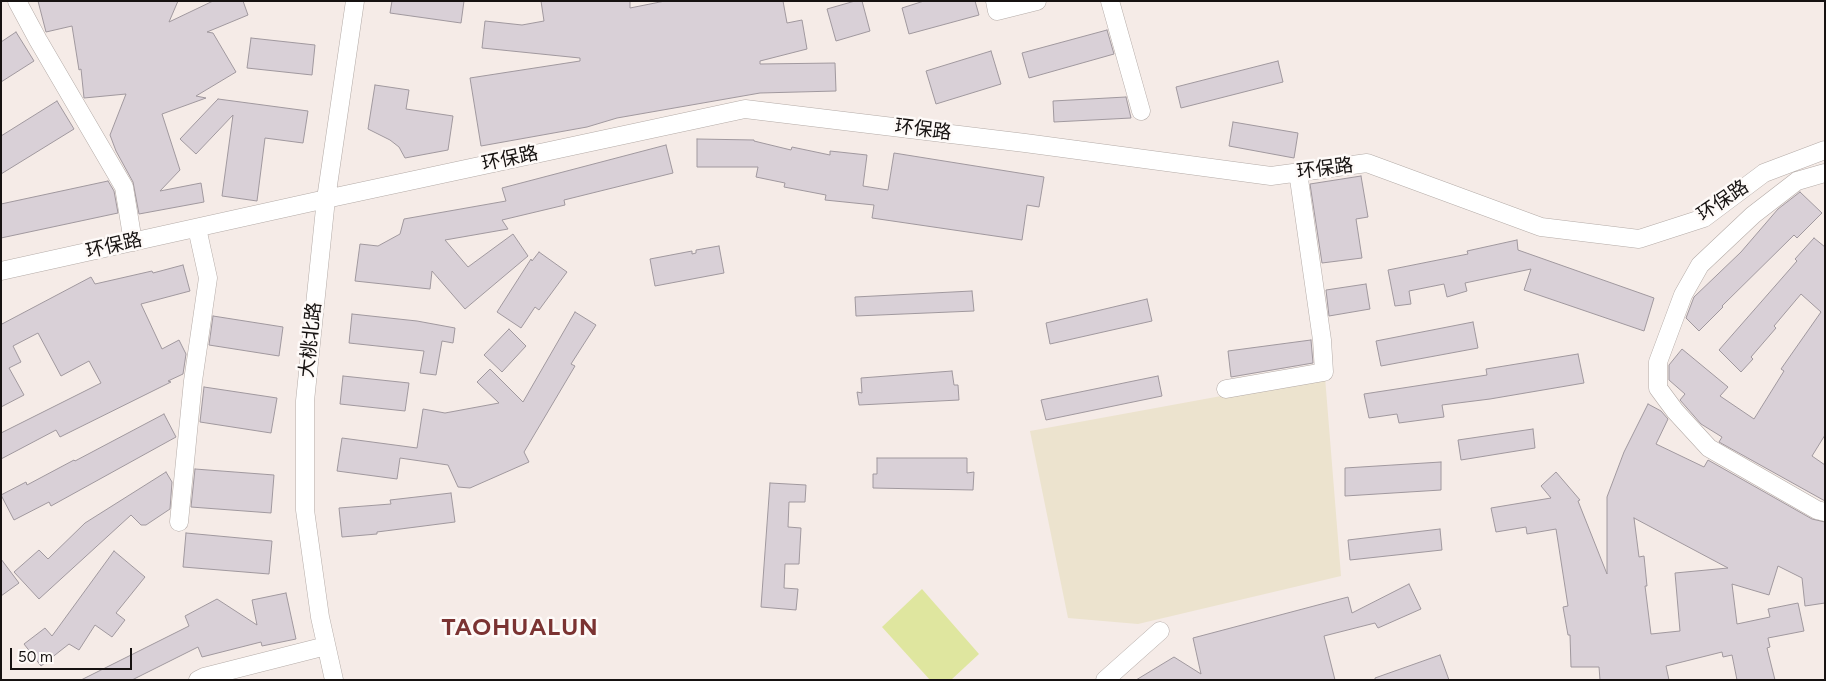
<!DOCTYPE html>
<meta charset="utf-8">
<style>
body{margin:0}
#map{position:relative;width:1826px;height:681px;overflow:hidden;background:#f5ebe7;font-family:Figtree,sans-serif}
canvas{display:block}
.frame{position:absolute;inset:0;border:2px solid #161211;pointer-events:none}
.scale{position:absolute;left:10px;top:648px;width:122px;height:22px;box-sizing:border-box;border:2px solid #161211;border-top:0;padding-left:6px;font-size:15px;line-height:18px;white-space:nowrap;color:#161211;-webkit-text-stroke:4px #fefaf8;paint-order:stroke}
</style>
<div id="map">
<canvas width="1826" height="681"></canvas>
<div class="frame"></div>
<div class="scale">50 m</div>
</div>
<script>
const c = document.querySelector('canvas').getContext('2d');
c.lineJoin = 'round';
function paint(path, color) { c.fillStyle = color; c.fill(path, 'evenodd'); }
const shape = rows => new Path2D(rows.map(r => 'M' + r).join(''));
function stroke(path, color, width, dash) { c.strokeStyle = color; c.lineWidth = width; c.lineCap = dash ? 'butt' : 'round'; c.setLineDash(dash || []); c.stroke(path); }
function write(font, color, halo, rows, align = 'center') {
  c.font = font + ' Figtree,"Noto Sans SC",sans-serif'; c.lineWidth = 5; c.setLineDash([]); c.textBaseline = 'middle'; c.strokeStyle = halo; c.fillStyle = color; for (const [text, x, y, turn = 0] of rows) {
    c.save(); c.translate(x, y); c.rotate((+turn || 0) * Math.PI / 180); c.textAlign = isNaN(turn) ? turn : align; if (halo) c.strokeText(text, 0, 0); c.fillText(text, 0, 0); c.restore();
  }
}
paint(shape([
 [1325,377,1341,576,1138,624,1068,618,1030,431]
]), '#ece3ce');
paint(shape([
 [922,589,979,654,951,680,930,680,882,627]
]), '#dfe69f');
const building = shape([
 [38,1,178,1,169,22,213,1,243,1,248,15,207,32,213,33,236,72,196,96,206,98,162,114,180,170,160,191,201,183,204,202,139,214,133,182,116,151,110,135,126,94,84,98,81,69,79,70,72,26,46,32,38,1],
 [392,1,464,1,461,23,390,13,392,1],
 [541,1,630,1,630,8,665,1,783,1,787,23,802,20,807,49,760,61,760,64,835,63,836,91,760,93,617,118,587,127,481,146,470,78,580,61,580,58,482,48,485,21,522,25,544,21,541,1],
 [855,1,862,1,870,31,836,41,827,9,855,1],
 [924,1,975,1,979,15,909,34,902,8,924,1],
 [1107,30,1114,54,1029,78,1022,53,1107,30],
 [16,32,34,61,1,82,1,42,16,32],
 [251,38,315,45,312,75,247,68,251,38],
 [991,51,1001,84,936,104,926,71,991,51],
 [1278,61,1283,82,1181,108,1176,87,1278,61],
 [375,85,409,90,406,109,453,116,448,150,405,158,399,147,390,140,368,129,375,85],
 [1126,97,1131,118,1054,122,1053,101,1126,97],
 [218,99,308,111,303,143,265,138,257,201,222,196,233,115,196,154,180,139,218,99],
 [57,101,74,129,1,174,1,136,57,101],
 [1233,122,1298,133,1294,158,1229,146,1233,122],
 [697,139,754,140,754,141,791,150,792,147,830,155,830,151,867,155,863,186,888,190,894,153,1044,177,1039,207,1027,205,1022,240,872,218,874,205,825,200,826,195,784,187,785,183,756,177,758,167,697,167,697,139],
 [666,145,673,173,564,200,565,205,502,220,508,229,445,240,468,267,513,234,528,256,465,309,432,271,430,289,355,281,360,244,378,246,400,234,404,219,506,201,502,188,666,145],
 [1361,176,1368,217,1356,219,1362,258,1322,263,1310,184,1361,176],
 [108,181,114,191,118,213,1,238,1,204,108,181],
 [1800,192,1822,213,1797,238,1794,235,1722,306,1723,307,1699,331,1686,318,1694,297,1741,252,1778,209,1800,192],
 [1814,238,1825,247,1825,435,1812,456,1825,465,1825,501,1719,442,1722,437,1701,424,1680,400,1685,394,1669,380,1669,365,1682,349,1728,387,1720,396,1754,419,1784,371,1781,369,1821,312,1801,294,1774,326,1776,328,1751,357,1753,359,1741,372,1719,350,1797,261,1795,259,1814,238],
 [1517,240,1518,250,1654,298,1644,331,1524,290,1531,269,1465,283,1467,291,1447,297,1444,284,1409,291,1411,304,1395,306,1388,270,1468,254,1467,251,1517,240],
 [719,246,724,273,655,286,650,259,692,251,692,254,696,253,696,250,719,246],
 [539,252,567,272,539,310,535,307,521,328,497,312,531,259,532,261,539,252],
 [183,265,190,291,141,304,162,349,179,340,186,354,183,374,168,381,171,382,60,437,56,430,1,459,1,433,101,383,89,361,61,376,38,333,13,346,21,362,9,368,24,395,1,407,1,322,2,324,91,277,95,284,152,271,153,273,183,265],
 [1366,284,1370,309,1329,316,1326,290,1366,284],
 [972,291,974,311,856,316,855,297,972,291],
 [1147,299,1152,321,1050,344,1046,323,1147,299],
 [575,312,596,325,571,364,575,366,524,452,529,462,470,488,458,487,448,465,400,458,397,479,337,471,342,438,417,448,423,409,445,413,499,403,477,382,490,369,523,402,575,312],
 [352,314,417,321,455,328,453,343,442,341,436,375,420,373,424,351,349,343,352,314],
 [213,316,283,327,279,356,209,345,213,316],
 [1473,322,1478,348,1381,366,1376,341,1473,322],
 [509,329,526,346,502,372,484,355,509,329],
 [1311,340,1313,363,1231,377,1228,351,1311,340],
 [1578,354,1584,383,1490,399,1442,405,1444,417,1399,423,1397,414,1369,418,1364,394,1487,375,1486,369,1578,354],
 [952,371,954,385,958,385,959,400,859,405,857,392,862,393,861,378,952,371],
 [343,376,409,383,405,411,340,404,343,376],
 [1158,376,1162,396,1046,420,1041,400,1158,376],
 [204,387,277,398,271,433,200,422,204,387],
 [1648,404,1661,411,1668,419,1656,444,1704,467,1708,460,1812,519,1825,522,1825,603,1805,606,1802,578,1778,566,1769,595,1732,584,1737,624,1770,617,1768,609,1798,603,1804,631,1768,638,1770,647,1767,648,1775,680,1737,680,1732,655,1723,657,1722,652,1666,666,1669,680,1600,680,1599,667,1571,667,1570,635,1568,635,1563,607,1568,606,1556,529,1527,534,1526,527,1496,532,1491,508,1551,498,1541,486,1556,472,1580,500,1578,501,1607,574,1607,497,1624,452,1648,404],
 [1634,518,1728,568,1675,573,1680,631,1651,634,1645,586,1647,586,1644,556,1639,557,1634,518],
 [164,414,176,437,51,506,49,502,14,520,1,495,26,482,27,485,74,460,75,461,164,414],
 [1533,429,1535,448,1461,460,1458,440,1533,429],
 [877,458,967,458,967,473,974,472,973,490,873,488,873,474,877,474,877,458],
 [1441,462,1441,490,1345,496,1345,468,1441,462],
 [195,469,274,475,271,513,191,507,195,469],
 [166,472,172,482,170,509,146,525,141,525,131,515,39,599,14,572,39,550,48,559,85,523,166,472],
 [770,483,806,485,805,502,789,502,788,527,801,528,799,564,785,564,784,588,798,589,796,610,761,607,770,483],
 [451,493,455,522,377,532,377,534,342,537,339,508,391,504,390,500,451,493],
 [1440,529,1442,550,1350,560,1348,540,1440,529],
 [186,533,272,541,269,574,183,567,186,533],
 [114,551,145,577,116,613,125,620,112,637,95,625,79,650,69,644,41,666,24,644,45,628,52,636,114,551],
 [1,559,19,583,1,596,1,559],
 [1409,584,1421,609,1378,628,1375,623,1324,636,1335,680,1136,680,1174,657,1201,674,1193,638,1348,597,1352,613,1409,584],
 [286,593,296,639,262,646,261,642,202,657,198,647,132,680,81,680,189,626,185,616,217,599,257,625,252,600,286,593],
 [1440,655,1449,680,1375,680,1375,678,1440,655]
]);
paint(building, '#d9d0d7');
stroke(building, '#a0989e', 1);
const minor = shape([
 [17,1,38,40,124,187,133,242],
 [995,1,997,11,1037,1],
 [1110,1,1141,111],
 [1825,173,1797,181,1753,215,1700,265,1683,295,1658,362,1658,388,1675,411,1709,448,1817,510,1825,512],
 [1,271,326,199,745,109,1025,143,1271,176,1367,163,1541,227,1639,239,1704,218,1764,173,1825,150],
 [1226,389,1324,372,1322,340,1298,172],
 [179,522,193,381,208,278,197,228],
 [198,680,204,677,326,646],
 [334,680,320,617,305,510,305,401,326,199,355,1],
 [1105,680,1160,631]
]);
stroke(minor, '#b4aba7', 19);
stroke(minor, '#fff', 18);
write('19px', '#161211', '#fefaf8', [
 ["环保路",923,130,7],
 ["环保路",510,159,-12],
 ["环保路",1325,169,-7],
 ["环保路",1723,201,-34],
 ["环保路",114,246,-13],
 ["大桃北路",311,340,-84]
]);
c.letterSpacing = '1px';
write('bold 24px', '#7b3332', '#fefaf8', [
 ["TAOHUALUN",520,628]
]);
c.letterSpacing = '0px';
</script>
